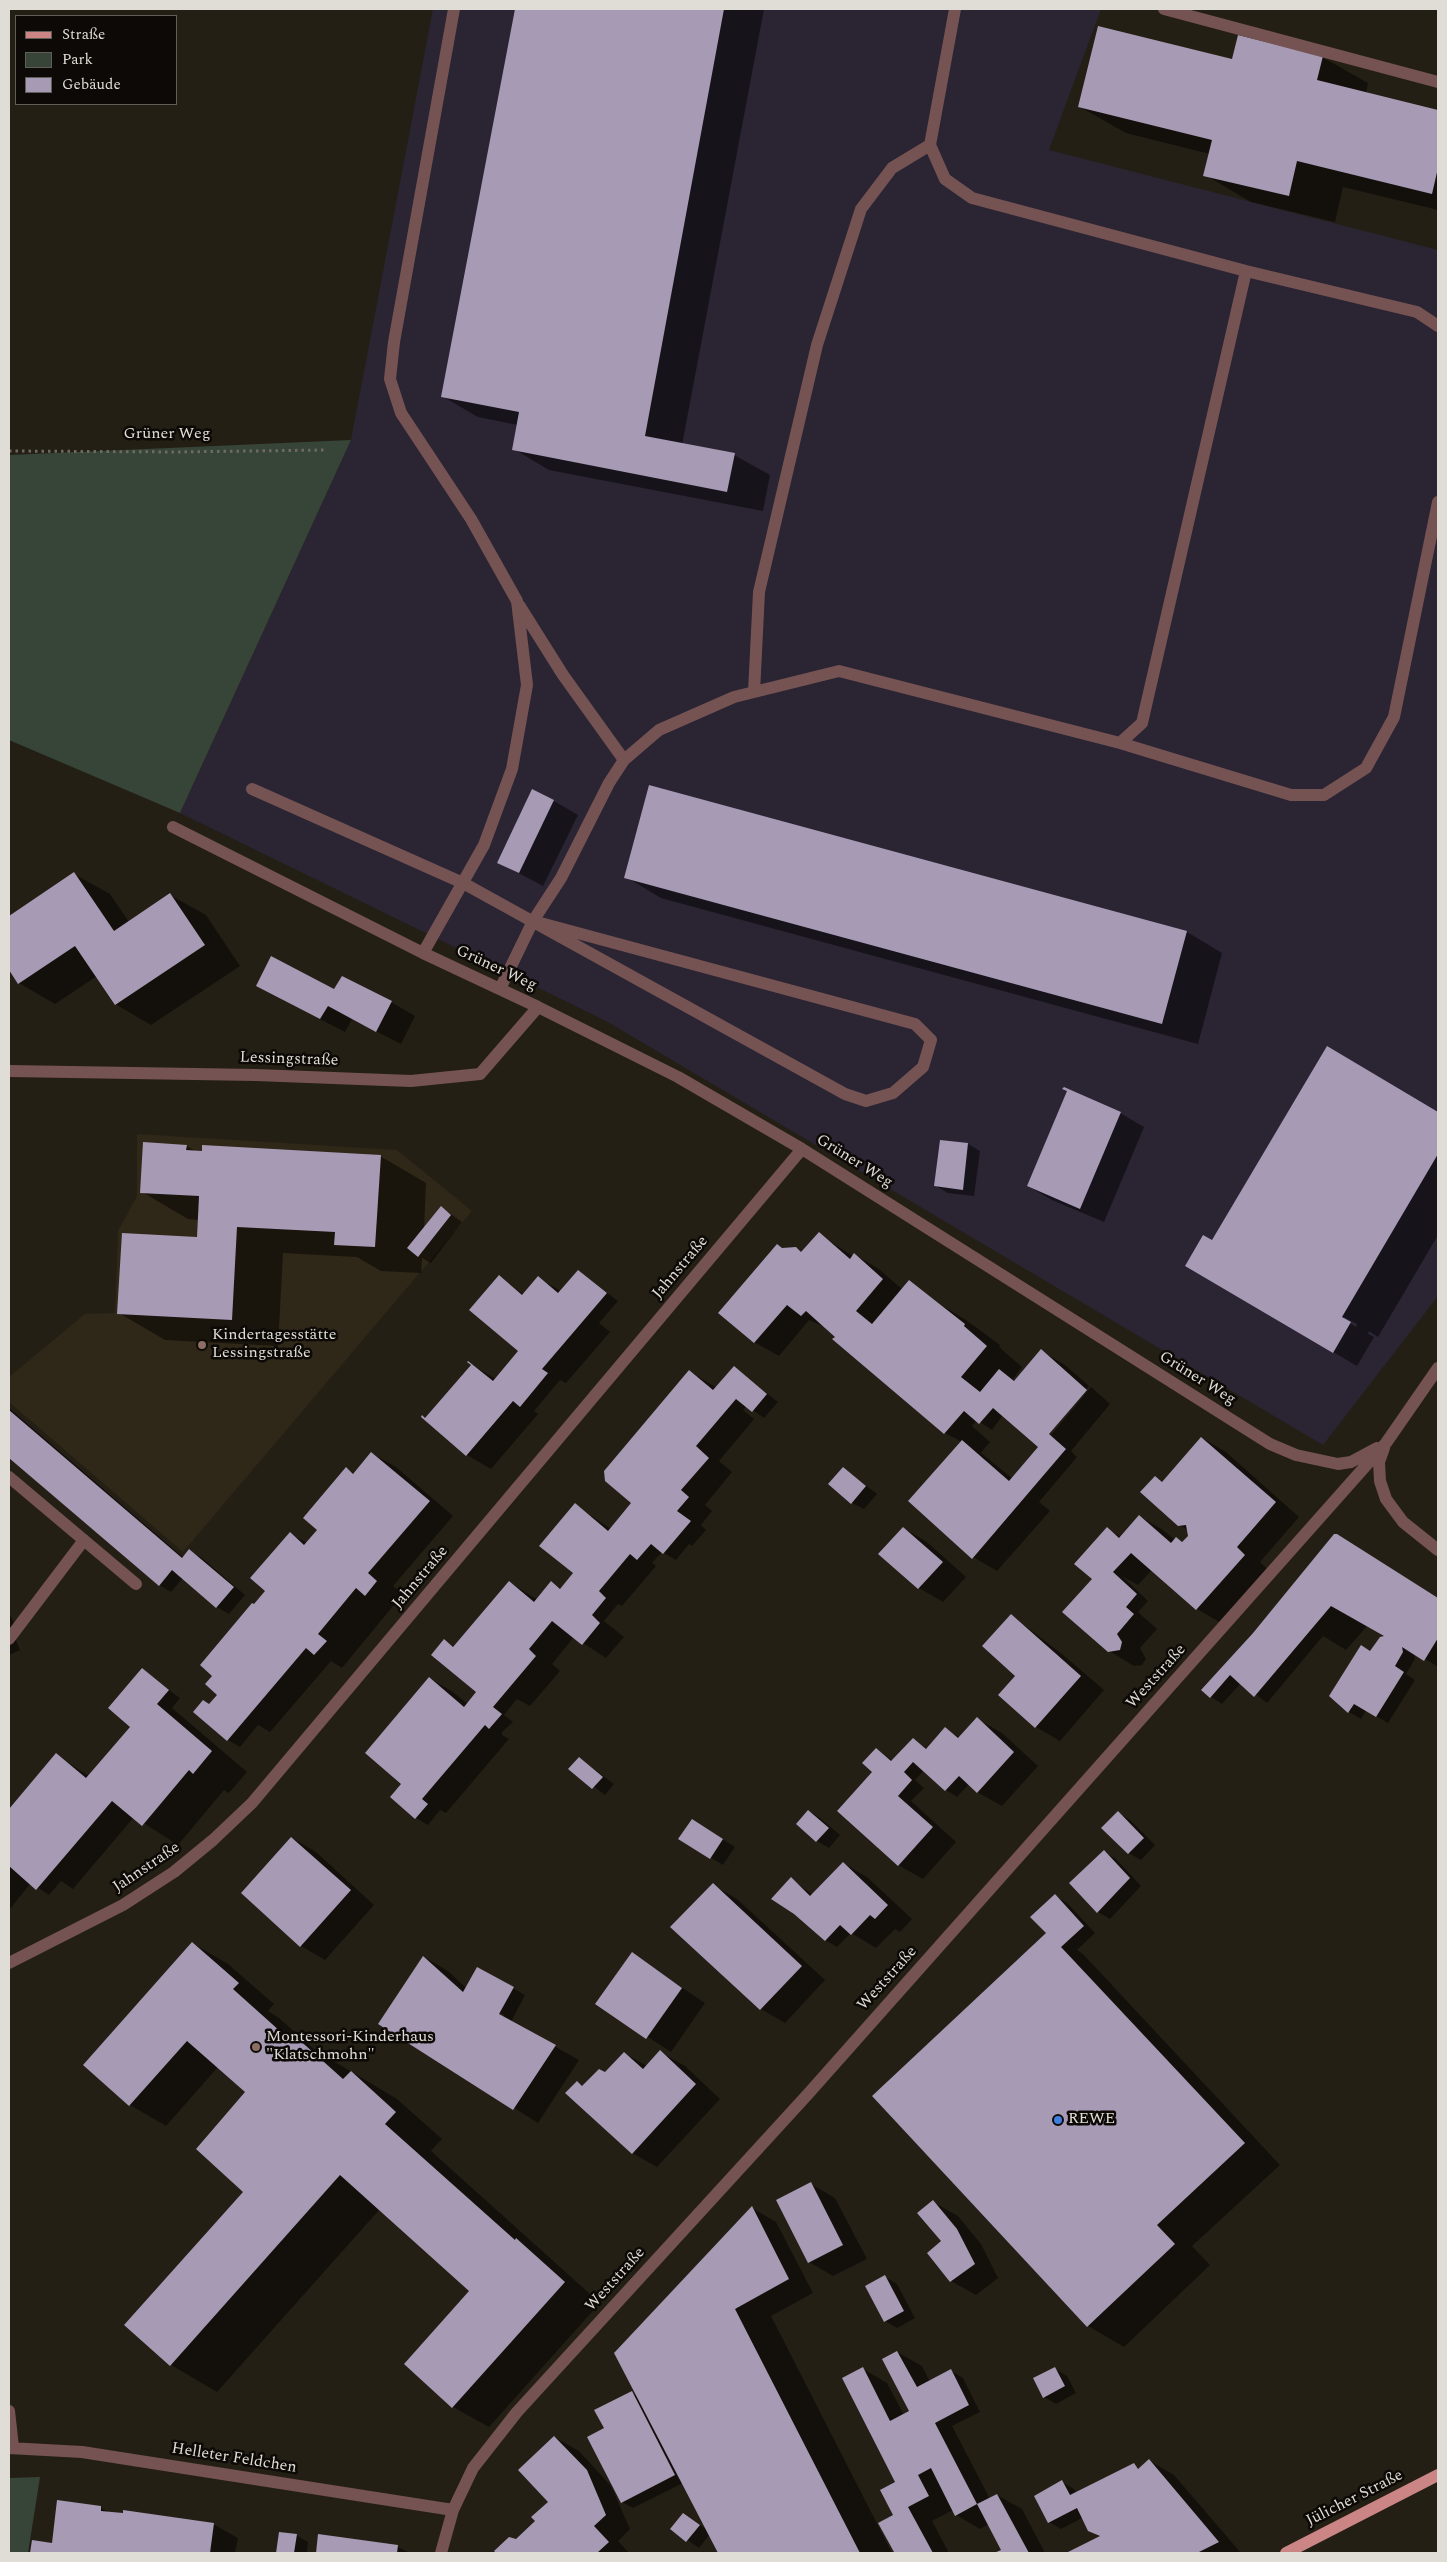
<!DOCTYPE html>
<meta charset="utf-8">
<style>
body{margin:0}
#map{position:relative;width:1447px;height:2562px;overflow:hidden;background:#241f15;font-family:Spectral,serif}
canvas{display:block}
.frame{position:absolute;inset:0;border:10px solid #e0ddd6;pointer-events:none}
.legend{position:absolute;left:15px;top:15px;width:162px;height:90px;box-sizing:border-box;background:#0c0906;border:1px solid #615e59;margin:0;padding:6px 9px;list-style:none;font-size:15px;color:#e0ddd6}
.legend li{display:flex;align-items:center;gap:10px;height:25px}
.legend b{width:25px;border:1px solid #615e59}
</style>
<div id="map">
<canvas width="1447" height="2562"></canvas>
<div class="frame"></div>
<ul class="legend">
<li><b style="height:6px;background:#ca8584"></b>Straße</li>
<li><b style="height:14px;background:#364538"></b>Park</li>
<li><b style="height:14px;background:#a69ab5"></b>Gebäude</li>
</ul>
</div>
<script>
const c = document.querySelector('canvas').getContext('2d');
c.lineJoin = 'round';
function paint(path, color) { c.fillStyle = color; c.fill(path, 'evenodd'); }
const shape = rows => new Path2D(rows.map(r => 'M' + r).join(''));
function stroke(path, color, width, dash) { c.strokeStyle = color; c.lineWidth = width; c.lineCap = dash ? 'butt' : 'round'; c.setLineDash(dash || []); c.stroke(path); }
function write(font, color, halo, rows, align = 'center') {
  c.font = font + ' Spectral,serif'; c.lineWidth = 5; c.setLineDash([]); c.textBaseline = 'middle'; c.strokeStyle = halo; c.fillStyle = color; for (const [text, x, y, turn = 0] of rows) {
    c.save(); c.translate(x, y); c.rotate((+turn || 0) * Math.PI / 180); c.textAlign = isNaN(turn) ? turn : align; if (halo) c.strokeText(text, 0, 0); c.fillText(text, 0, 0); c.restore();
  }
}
paint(shape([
 [433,9,1101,9,1049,150,1438,250,1438,1296,1323,1445,606,1021,180,813,351,440]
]), '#2a2433');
paint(shape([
 [137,1134,397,1150,472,1211,183,1552,9,1402,9,1377,85,1314,115,1313,118,1231,137,1196]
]), '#2f2717');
paint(shape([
 [351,440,180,813,9,740,9,455],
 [40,2477,28,2553,9,2553,9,2478]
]), '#364538');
paint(shape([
 [517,9,764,9,682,445,734,455,770,475,763,511,549,470,514,449,518,425,478,417,442,396],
 [1322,57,1368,83,1366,93,1438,111,1438,210,1343,187,1335,222,1251,202,1205,175,1210,154,1126,133,1080,107,1233,61],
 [650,786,1187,932,1222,953,1198,1044,661,898,626,877],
 [554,801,578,815,543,886,498,862],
 [74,874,110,894,129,922,170,895,206,915,240,966,151,1025,115,1004,97,976,55,1004,19,983,9,968,9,917],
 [335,990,391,1002,415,1016,401,1044,352,1019,345,1032,281,999],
 [1363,1068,1438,1113,1438,1235,1378,1337,1369,1331,1368,1334,1374,1337,1357,1366,1333,1352,1213,1242],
 [1344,1317,1357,1324,1356,1327,1343,1319],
 [1120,1113,1144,1127,1104,1222,1052,1200,1028,1186],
 [968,1144,980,1151,974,1196,948,1193,936,1186],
 [187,1146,197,1152,380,1156,426,1183,424,1229,441,1207,462,1222,431,1263,422,1258,421,1273,381,1271,357,1257,283,1253,278,1346,165,1340,119,1313,198,1238,199,1220,188,1219,142,1192],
 [819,1234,854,1257,855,1255,879,1269,903,1290,910,1282,943,1306,966,1320,1000,1345,999,1347,1022,1367,1013,1379,1015,1381,1041,1351,1065,1365,1089,1386,1046,1436,1050,1436,1091,1387,1110,1404,1071,1451,1077,1457,1039,1502,1050,1511,997,1571,973,1557,962,1442,945,1433,827,1328,809,1320,779,1356,754,1342,783,1249,795,1249,803,1253],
 [1003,1415,1040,1447,1013,1479,981,1453,990,1442,972,1426,977,1420,992,1430],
 [578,1271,618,1301,599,1323,610,1332,566,1383,560,1380,534,1411,538,1414,491,1469,467,1455,426,1420,472,1365,496,1379,525,1357,500,1277,524,1295,538,1278,561,1291],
 [734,1368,778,1402,764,1418,747,1406,743,1410,754,1419,719,1461,732,1472,705,1505,712,1511,701,1525,706,1530,692,1546,689,1544,676,1560,662,1552,652,1563,656,1566,622,1606,618,1604,604,1621,624,1637,606,1658,574,1637,552,1664,560,1671,530,1706,517,1699,504,1715,513,1722,502,1732,502,1735,509,1739,446,1813,440,1810,428,1825,416,1818,401,1786,429,1678,453,1692,468,1704,478,1692,444,1641,455,1647,509,1582,538,1600,552,1583,562,1589,574,1573,575,1505,611,1529,633,1503,689,1371,717,1388],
 [9,1408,184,1558,190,1551,202,1558,245,1595,229,1614,217,1607,183,1578,171,1592,159,1585,9,1456],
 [1202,1438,1226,1452,1299,1517,1260,1562,1268,1570,1221,1623,1197,1609,1152,1570,1138,1585,1122,1576,1148,1601,1138,1612,1157,1629,1140,1648,1146,1659,1142,1665,1134,1666,1109,1651,1093,1578,1107,1529,1121,1537,1139,1516,1163,1530,1175,1540,1177,1538,1184,1543,1189,1536,1188,1530,1179,1525,1155,1477,1163,1482],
 [371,1453,396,1467,453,1516,393,1586,403,1594,342,1668,331,1661,270,1732,258,1725,240,1747,228,1740,209,1705,222,1699,214,1675,255,1605,267,1590,290,1534,307,1543,319,1530,346,1469,354,1474],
 [843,1468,877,1494,864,1509,852,1503],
 [903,1528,927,1542,966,1577,943,1602,919,1588,880,1554],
 [1337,1535,1438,1598,1438,1667,1414,1652,1415,1659,1406,1674,1415,1680,1388,1723,1366,1710,1361,1719,1349,1712,1331,1696,1386,1637,1367,1626,1346,1650,1323,1636,1267,1703,1241,1683,1222,1704,1211,1697,1203,1690],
 [9,1612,16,1628,12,1630,20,1650,9,1655],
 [1011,1615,1062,1654,1104,1690,1060,1741,1036,1727,1017,1675],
 [142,1670,180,1698,172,1708,247,1772,229,1793,224,1790,178,1845,134,1817,73,1889,61,1881,49,1895,31,1883,9,1910,9,1811,56,1755,89,1776,132,1726],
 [977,1719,1002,1733,1038,1766,1002,1806,977,1792,969,1784,957,1797,946,1790,924,1770,915,1780,924,1788,911,1801,956,1842,923,1879,898,1865,872,1773,876,1749,893,1761,913,1739,928,1749,946,1729,960,1738],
 [579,1758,614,1784,605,1795,570,1769],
 [809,1811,820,1818,840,1835,829,1848,817,1841,797,1824],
 [1118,1813,1130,1820,1155,1845,1141,1860,1129,1853],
 [704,1828,735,1847,723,1865,680,1839],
 [292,1838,316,1852,374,1905,325,1960,301,1946],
 [1104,1852,1116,1859,1141,1886,1110,1919,1098,1912,1071,1883],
 [843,1863,867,1877,912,1919,900,1932,895,1929,876,1948,851,1933,837,1947,825,1940,791,1879,813,1895],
 [713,1885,737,1899,825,1980,785,2023,761,2009,672,1927],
 [1055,1896,1067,1903,1095,1933,1077,1950,1083,1954,1280,2165,1192,2246,1210,2265,1124,2347,1088,2326,873,2096,1048,1933],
 [192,1943,228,1964,274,2004,268,2011,279,2018,315,2050,397,2099,442,2139,431,2151,600,2303,489,2427,453,2407,471,2291,380,2209,217,2392,171,2365,245,2192,247,2092,218,2067,166,2126,130,2105,85,2065],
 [632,1954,705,2003,671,2052,597,2004],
 [424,1957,448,1971,466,1988,478,1968,525,1995,511,2022,579,2060,538,2123,380,2023],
 [487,2005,504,2015,503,2017],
 [660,2052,685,2066,720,2099,657,2167,632,2153,577,2083,584,2087,605,2074,624,2053,647,2066],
 [811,2184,835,2198,867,2259,833,2276,809,2262],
 [933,2202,958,2216,981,2244,998,2278,976,2295,951,2281],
 [752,2208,776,2222,813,2293,771,2316,892,2553,719,2553,709,2535,699,2548,672,2529,684,2514,706,2529,683,2483,633,2508,622,2502,605,2429,632,2392,637,2396],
 [885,2277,897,2284,915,2318,897,2328,885,2321],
 [897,2352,922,2366,930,2382,951,2371,963,2378,980,2412,952,2426,990,2499,997,2495,1022,2509,1045,2553,997,2553,1002,2551,989,2524,980,2529,956,2515,953,2510,932,2521,949,2553,893,2553,896,2552,895,2483,863,2369,887,2383,904,2415,910,2412],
 [1055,2369,1067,2376,1076,2393,1056,2404,1044,2397],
 [554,2437,579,2451,611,2486,630,2529,618,2541,629,2553,497,2553,496,2551,517,2541,537,2521,550,2502],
 [1150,2461,1174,2475,1241,2553,1069,2553,1100,2537,1089,2530,1082,2518,1061,2529,1049,2522,1062,2482,1074,2489,1077,2493,1133,2465,1140,2469],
 [101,2508,110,2513,213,2524,238,2538,235,2553,31,2553,33,2542,52,2545],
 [280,2533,296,2535,308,2542,307,2553,277,2553],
 [319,2535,398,2547,410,2553,317,2553]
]), '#0007');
paint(shape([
 [515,9,724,9,645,436,735,453,727,492,512,450,519,412,441,397],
 [1098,26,1232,59,1238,35,1323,56,1317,80,1438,110,1438,168,1432,194,1297,161,1289,196,1203,176,1212,140,1078,107],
 [649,785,1187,931,1162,1024,624,878],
 [532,789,554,800,519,873,497,863],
 [74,872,114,931,170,893,205,945,115,1005,75,946,18,984,9,970,9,916],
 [271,956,334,989,342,976,392,1001,376,1032,328,1006,320,1019,256,986],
 [1327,1046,1438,1112,1438,1154,1342,1317,1351,1322,1333,1353,1185,1266,1203,1235,1212,1240],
 [1064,1087,1121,1112,1080,1209,1027,1186,1067,1091,1062,1089],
 [940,1140,968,1143,963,1190,934,1186],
 [143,1142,187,1145,186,1150,202,1151,202,1145,381,1155,375,1247,334,1245,335,1232,237,1227,232,1320,117,1314,122,1233,197,1237,199,1196,140,1193],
 [441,1206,451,1215,418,1257,407,1248],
 [819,1232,850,1259,854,1253,883,1279,856,1311,872,1324,909,1280,965,1324,964,1326,987,1346,961,1377,980,1392,999,1369,1014,1381,1041,1349,1087,1390,1049,1434,1066,1449,972,1559,908,1501,962,1440,1009,1481,1038,1447,993,1408,979,1424,964,1411,944,1434,832,1339,835,1337,806,1311,801,1316,787,1305,754,1343,718,1313,777,1244,782,1248,796,1247,801,1252],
 [578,1270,607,1293,542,1369,548,1373,520,1407,513,1401,466,1456,421,1417,422,1415,425,1418,471,1365,467,1362,468,1361,493,1381,518,1351,469,1310,499,1275,522,1295,538,1276,558,1293],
 [734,1366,767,1394,752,1412,736,1399,696,1446,709,1458,681,1490,689,1497,677,1511,691,1521,663,1554,651,1544,637,1560,630,1554,599,1591,606,1598,592,1615,600,1623,582,1645,552,1621,529,1649,536,1656,493,1707,502,1714,489,1729,485,1725,422,1799,428,1804,415,1819,390,1797,401,1784,365,1753,429,1677,464,1707,476,1692,431,1655,444,1639,453,1647,509,1581,534,1602,551,1581,560,1589,573,1573,539,1546,575,1503,608,1531,631,1503,605,1481,604,1471,689,1370,713,1390],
 [9,1410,182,1558,189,1549,234,1587,216,1608,172,1570,159,1586,9,1458],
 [1201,1437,1276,1502,1237,1547,1245,1555,1196,1610,1131,1553,1113,1572,1137,1594,1126,1607,1134,1614,1117,1634,1122,1642,1120,1650,1108,1652,1062,1612,1092,1579,1074,1564,1107,1527,1119,1538,1139,1515,1171,1543,1176,1537,1182,1542,1188,1536,1186,1525,1178,1526,1140,1492,1155,1476,1162,1482],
 [371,1452,430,1501,368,1573,377,1581,365,1596,356,1588,318,1634,327,1641,314,1655,306,1648,227,1741,193,1712,203,1700,209,1704,217,1695,205,1684,212,1676,200,1665,252,1603,254,1604,265,1591,250,1578,290,1532,304,1545,317,1530,303,1518,346,1467,353,1474],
 [843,1467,866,1486,851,1504,828,1484],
 [903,1527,943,1562,918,1589,878,1554],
 [1334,1534,1337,1534,1438,1598,1438,1638,1424,1661,1402,1647,1403,1652,1395,1666,1404,1672,1376,1717,1354,1704,1348,1713,1329,1696,1361,1645,1370,1651,1380,1637,1384,1636,1331,1606,1254,1697,1230,1675,1210,1698,1201,1690,1253,1633],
 [1011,1614,1081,1676,1035,1728,998,1695,1015,1676,982,1646],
 [142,1668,169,1690,157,1704,212,1751,193,1774,189,1770,142,1826,112,1801,36,1890,9,1866,9,1809,56,1753,86,1778,130,1727,108,1708],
 [977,1717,1014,1752,977,1793,959,1776,945,1791,913,1762,904,1772,912,1780,898,1796,933,1827,898,1866,837,1811,872,1772,862,1763,876,1748,891,1761,913,1738,926,1749,945,1727,958,1738],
 [579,1757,603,1777,592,1789,568,1769],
 [808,1810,829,1828,816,1842,796,1824],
 [1118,1811,1144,1838,1128,1854,1101,1828],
 [692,1819,723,1839,710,1859,678,1839],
 [291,1837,351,1890,300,1947,241,1893],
 [1104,1850,1130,1878,1097,1913,1069,1883],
 [843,1862,888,1905,875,1919,870,1915,851,1935,840,1925,825,1941,794,1914,771,1899,791,1877,810,1896],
 [713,1883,802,1966,760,2010,670,1927],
 [1055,1894,1084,1926,1061,1947,1245,2143,1157,2225,1175,2244,1087,2327,872,2096,1046,1933,1030,1917],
 [192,1942,239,1983,233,1989,291,2041,296,2037,343,2079,351,2071,396,2112,385,2124,515,2240,516,2238,565,2282,452,2408,404,2364,469,2291,340,2175,170,2366,124,2325,243,2192,196,2149,245,2092,187,2041,129,2106,83,2065],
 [632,1952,682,1988,646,2039,595,2004],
 [423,1956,463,1992,477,1967,514,1987,499,2014,556,2045,513,2110,378,2024],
 [660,2050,696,2084,632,2154,565,2093,577,2081,582,2086,599,2069,605,2072,624,2052,643,2069],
 [811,2182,843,2245,808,2263,776,2200],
 [933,2200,957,2229,975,2264,950,2282,927,2253,941,2241,917,2213],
 [752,2206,789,2279,735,2309,860,2553,718,2553,614,2353],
 [885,2275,904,2311,884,2322,865,2286],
 [897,2351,917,2387,951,2369,969,2405,935,2423,977,2504,997,2494,1029,2553,994,2553,1001,2550,977,2504,955,2516,931,2468,918,2475,929,2496,908,2507,933,2553,891,2553,894,2552,878,2523,893,2515,880,2490,895,2482,842,2378,863,2367,890,2421,909,2411,882,2359],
 [1055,2367,1065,2386,1043,2398,1033,2378],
 [632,2391,675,2475,621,2503,587,2437,604,2428,594,2410],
 [554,2436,587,2470,606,2515,594,2526,609,2542,597,2553,496,2553,494,2551,509,2537,516,2539,535,2521,531,2517,548,2502,518,2470],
 [1149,2459,1219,2542,1197,2553,1066,2553,1100,2536,1088,2531,1077,2508,1048,2523,1034,2496,1062,2480,1070,2495,1134,2463,1138,2469],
 [57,2500,101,2506,101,2511,123,2513,123,2510,214,2523,210,2553,30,2553,32,2540,52,2543],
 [683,2513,700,2525,686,2542,670,2529],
 [279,2532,297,2534,294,2553,276,2553],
 [318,2534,398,2545,397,2553,316,2553]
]), '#a69ab5');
stroke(shape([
 [9,451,176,452,325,450]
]), '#6e6a61', 3, [2.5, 4]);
stroke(shape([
 [1164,9,1438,82],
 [1246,271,1417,312,1438,326],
 [519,605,563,675,624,760],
 [754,692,759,592,817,345,861,209,892,168,930,145],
 [1120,743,1291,795,1324,795,1366,768,1394,717,1438,502],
 [252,789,463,883,845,1094,866,1101,893,1093,923,1067,931,1040,915,1024,533,921],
 [173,827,423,953,538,1007,678,1077,802,1149,1270,1444,1296,1455,1338,1464,1351,1462,1377,1448],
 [423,953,484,845,512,769,527,685,517,601,471,519,401,413,390,379,394,342,454,9],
 [500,989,533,921,561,878,609,783,624,760,659,730,734,697,839,671,1120,743,1142,723,1246,271,972,198,945,179,930,145,955,9],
 [9,1071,256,1075,411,1081,480,1074,538,1007],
 [1384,1448,1379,1462,1380,1481,1386,1499,1403,1522,1438,1550],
 [9,1477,136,1584],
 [9,1639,84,1540],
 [9,1963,123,1905,174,1872,213,1840,252,1803,802,1149],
 [9,2411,13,2447],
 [9,2448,82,2452,453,2510],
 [441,2553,453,2510,473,2468,517,2412,808,2094,1386,1443,1438,1368]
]), '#755352', 12);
stroke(shape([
 [1286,2553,1438,2475]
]), '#ca8584', 12);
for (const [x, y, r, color] of [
 [202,1345,5,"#8d6e63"],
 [256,2047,5,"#8d6e63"],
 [1058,2120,5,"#3f7fe0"]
]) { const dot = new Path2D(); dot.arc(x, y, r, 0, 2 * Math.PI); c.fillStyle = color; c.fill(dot); stroke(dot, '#0c0906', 2); }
write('16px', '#e0ddd6', '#0c0906', [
 ["Grüner Weg",167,435],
 ["Grüner Weg",496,969,25],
 ["Lessingstraße",289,1060,2],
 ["Grüner Weg",854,1162,32],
 ["Jahnstraße",681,1268,-50],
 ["Grüner Weg",1197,1379,32],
 ["Jahnstraße",421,1578,-50],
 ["Weststraße",1157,1677,-48],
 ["Jahnstraße",147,1868,-34],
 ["Weststraße",888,1979,-48],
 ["Weststraße",616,2280,-48],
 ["Helleter Feldchen",234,2459,9],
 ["Jülicher Straße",1355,2499,-27]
]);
write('16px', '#e0ddd6', '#0c0906', [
 ["Kindertagesstätte",212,1336],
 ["Lessingstraße",212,1354],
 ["Montessori-Kinderhaus",266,2038],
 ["\"Klatschmohn\"",266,2056],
 ["REWE",1068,2120]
], 'left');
</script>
